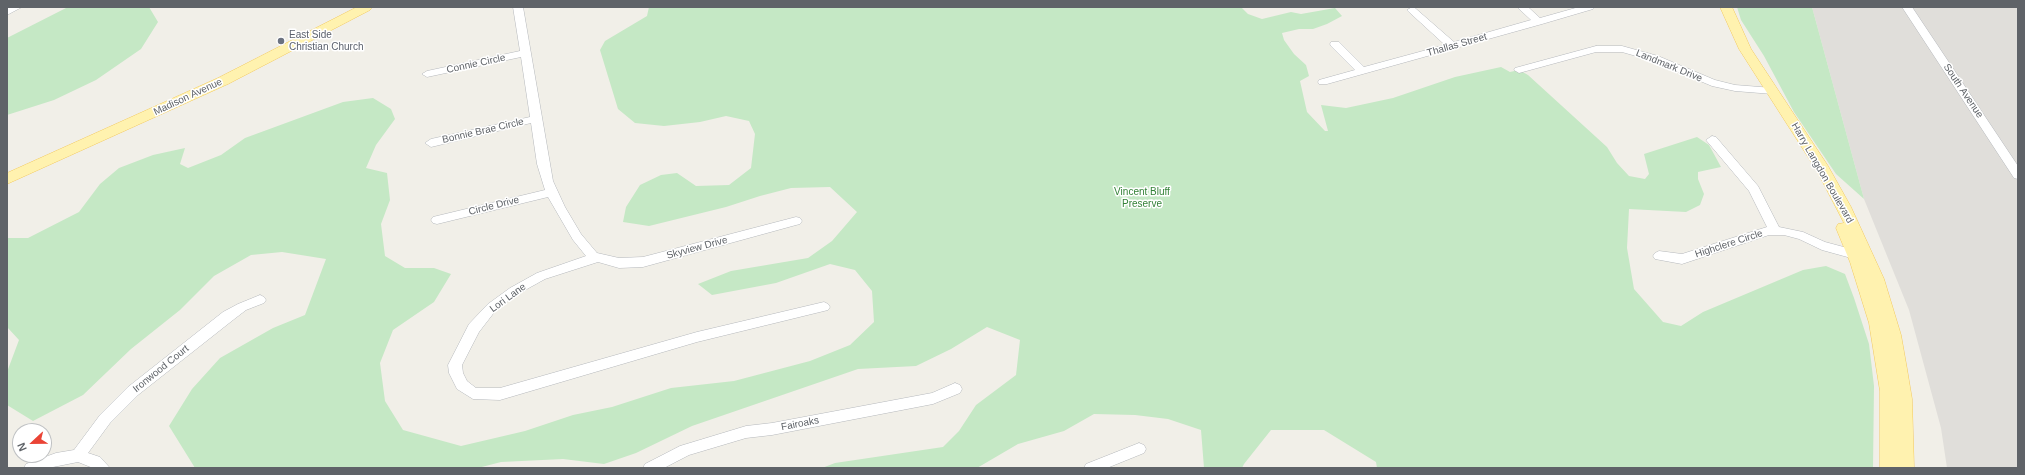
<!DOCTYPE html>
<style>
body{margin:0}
#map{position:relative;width:2025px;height:475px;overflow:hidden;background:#f1efe8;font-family:Arial,sans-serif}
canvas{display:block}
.frame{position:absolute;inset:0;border:8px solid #5f6368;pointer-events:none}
.north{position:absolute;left:12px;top:423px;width:40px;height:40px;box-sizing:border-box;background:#fff;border:1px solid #bfc1c3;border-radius:50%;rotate:248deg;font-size:11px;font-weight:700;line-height:16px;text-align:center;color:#5f6368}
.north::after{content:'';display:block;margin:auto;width:14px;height:18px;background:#ea4335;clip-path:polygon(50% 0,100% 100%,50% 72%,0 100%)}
</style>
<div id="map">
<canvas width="2025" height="475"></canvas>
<div class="frame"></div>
<div class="north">N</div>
</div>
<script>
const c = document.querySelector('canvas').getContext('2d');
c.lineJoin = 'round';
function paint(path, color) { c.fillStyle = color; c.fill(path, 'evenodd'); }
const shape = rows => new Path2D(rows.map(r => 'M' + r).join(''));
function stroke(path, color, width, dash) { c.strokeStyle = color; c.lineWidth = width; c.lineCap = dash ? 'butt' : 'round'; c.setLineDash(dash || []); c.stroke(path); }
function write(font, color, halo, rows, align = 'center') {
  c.font = font + ' Arial,sans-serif'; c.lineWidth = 3; c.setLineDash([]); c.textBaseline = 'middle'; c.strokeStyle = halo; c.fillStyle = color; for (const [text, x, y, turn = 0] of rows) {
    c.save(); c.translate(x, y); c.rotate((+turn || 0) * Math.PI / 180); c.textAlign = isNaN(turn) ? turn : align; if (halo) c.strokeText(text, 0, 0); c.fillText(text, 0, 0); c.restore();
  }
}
paint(shape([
 [1812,7,2018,7,2018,468,1947,468,1941,428,1909,310,1864,199]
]), '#e0deda');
paint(shape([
 [68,7,149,7,158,22,141,49,96,80,54,100,7,115,7,38],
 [649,7,1241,7,1248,14,1262,19,1291,12,1301,14,1335,8,1342,16,1327,24,1313,29,1299,29,1282,33,1284,40,1294,54,1306,65,1309,76,1300,81,1307,112,1325,131,1328,131,1321,105,1346,108,1393,98,1455,77,1501,67,1510,72,1519,70,1528,75,1607,147,1617,163,1629,176,1645,179,1649,174,1644,154,1697,137,1709,145,1721,167,1698,172,1698,179,1704,194,1700,205,1686,212,1629,209,1627,248,1634,289,1663,322,1681,326,1703,312,1803,270,1826,266,1845,274,1854,298,1869,344,1874,386,1873,468,1377,468,1376,462,1324,430,1271,430,1244,464,1242,468,1204,468,1201,430,1168,419,1135,415,1094,414,1064,431,1018,444,977,468,822,468,835,463,943,447,959,431,976,405,1016,375,1020,340,987,327,951,349,916,366,858,369,692,426,636,453,604,464,563,459,501,462,478,468,195,468,169,426,192,389,220,358,273,328,305,315,326,259,282,252,251,255,214,276,180,310,131,349,83,395,33,421,7,405,7,372,19,340,7,327,7,238,28,238,79,212,100,184,119,168,153,155,185,148,180,164,188,168,221,155,245,138,343,102,373,98,391,109,395,119,376,145,366,168,387,173,390,200,381,224,385,256,405,268,434,268,451,274,434,302,393,330,380,363,385,401,403,430,461,446,525,431,573,415,612,407,671,388,734,381,810,361,850,345,874,322,872,291,855,270,830,264,776,283,712,295,698,284,731,271,808,258,832,241,857,212,830,187,791,188,760,196,726,207,649,226,623,222,626,207,640,185,661,175,677,173,696,186,729,185,751,168,755,134,749,121,726,116,700,122,664,126,635,123,618,109,600,50,605,41,647,16],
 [1737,7,1812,7,1864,199,1836,174,1794,112,1764,56,1741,20]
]), '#c5e8c5');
const minor = shape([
 [9,7,22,7,7,15,7,8,9,7],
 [513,7,523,7,553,181,565,207,581,234,597,253,619,258,643,257,796,217,800,218,802,221,800,224,796,225,643,267,619,268,598,262,545,279,518,294,496,310,479,332,462,365,463,373,467,381,476,388,500,388,697,332,824,302,828,304,830,307,828,310,697,342,500,400,473,399,457,389,449,373,448,365,469,324,488,304,510,288,537,273,586,256,573,240,548,197,437,224,433,223,431,220,433,217,437,216,545,190,537,164,531,123,431,147,425,143,431,139,530,117,521,57,427,77,422,74,427,71,520,51,513,7],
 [1412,7,1415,8,1454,42,1531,20,1517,7,1528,7,1540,18,1579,7,1595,7,1593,9,1542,24,1327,84,1319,84,1318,82,1319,80,1355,70,1331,46,1330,44,1331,42,1339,42,1364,67,1445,45,1409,12,1407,10,1412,7],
 [1902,7,1912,7,2018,166,2018,179,2014,178,1902,7],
 [1596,46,1622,46,1658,56,1715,80,1735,85,1773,88,1778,91,1773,94,1735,91,1712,86,1650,60,1622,52,1596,52,1519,73,1514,70,1515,68,1596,46],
 [1712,136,1716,137,1758,186,1779,227,1803,232,1825,242,1866,253,1868,256,1866,259,1862,261,1822,250,1799,239,1784,235,1769,235,1682,264,1655,259,1653,256,1655,253,1659,251,1682,254,1767,227,1749,191,1706,140,1712,136],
 [260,295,264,297,266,300,264,303,246,310,233,320,138,395,110,423,88,453,100,457,110,468,93,468,78,462,48,468,24,468,26,464,56,453,74,450,100,415,128,387,223,312,238,304,260,295],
 [955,383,960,385,962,389,960,393,933,404,772,435,746,438,689,455,664,468,643,468,645,464,680,446,746,426,772,423,932,393,955,383],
 [1139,443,1144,445,1146,449,1144,453,1107,468,1084,468,1086,464,1139,443]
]);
const major = shape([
 [357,7,372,7,370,10,228,84,7,184,7,173,218,78,357,7],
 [1720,7,1732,7,1751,49,1828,166,1851,207,1884,279,1901,335,1907,369,1912,399,1914,468,1880,468,1880,391,1869,323,1850,262,1836,228,1838,224,1844,223,1817,171,1739,49,1720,7]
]);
stroke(minor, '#b5b8bc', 1);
stroke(major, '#f2c960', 1);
paint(minor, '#fff');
paint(major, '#fff2af');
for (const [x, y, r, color] of [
 [281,41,4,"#6b7280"]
]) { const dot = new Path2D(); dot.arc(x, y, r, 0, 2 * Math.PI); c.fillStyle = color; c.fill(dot); stroke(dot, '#fff', 1.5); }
write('10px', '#5b616d', '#fff', [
 ["East Side",289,35],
 ["Christian Church",289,47]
], 'left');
write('10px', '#5f6368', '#fff', [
 ["Thallas Street",1457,45,-16],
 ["Connie Circle",476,64,-12],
 ["Landmark Drive",1669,66,22],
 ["South Avenue",1963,91,56],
 ["Madison Avenue",188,97,-25],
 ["Bonnie Brae Circle",483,131,-13],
 ["Harry Langdon Boulevard",1822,173,60],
 ["Circle Drive",494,206,-14],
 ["Highclere Circle",1729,244,-18],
 ["Skyview Drive",697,248,-15],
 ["Lori Lane",508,298,-36],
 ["Ironwood Court",161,369,-39],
 ["Fairoaks",800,424,-11]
]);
write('10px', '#348238', '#fff', [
 ["Vincent Bluff",1142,192],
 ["Preserve",1142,204]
]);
</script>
